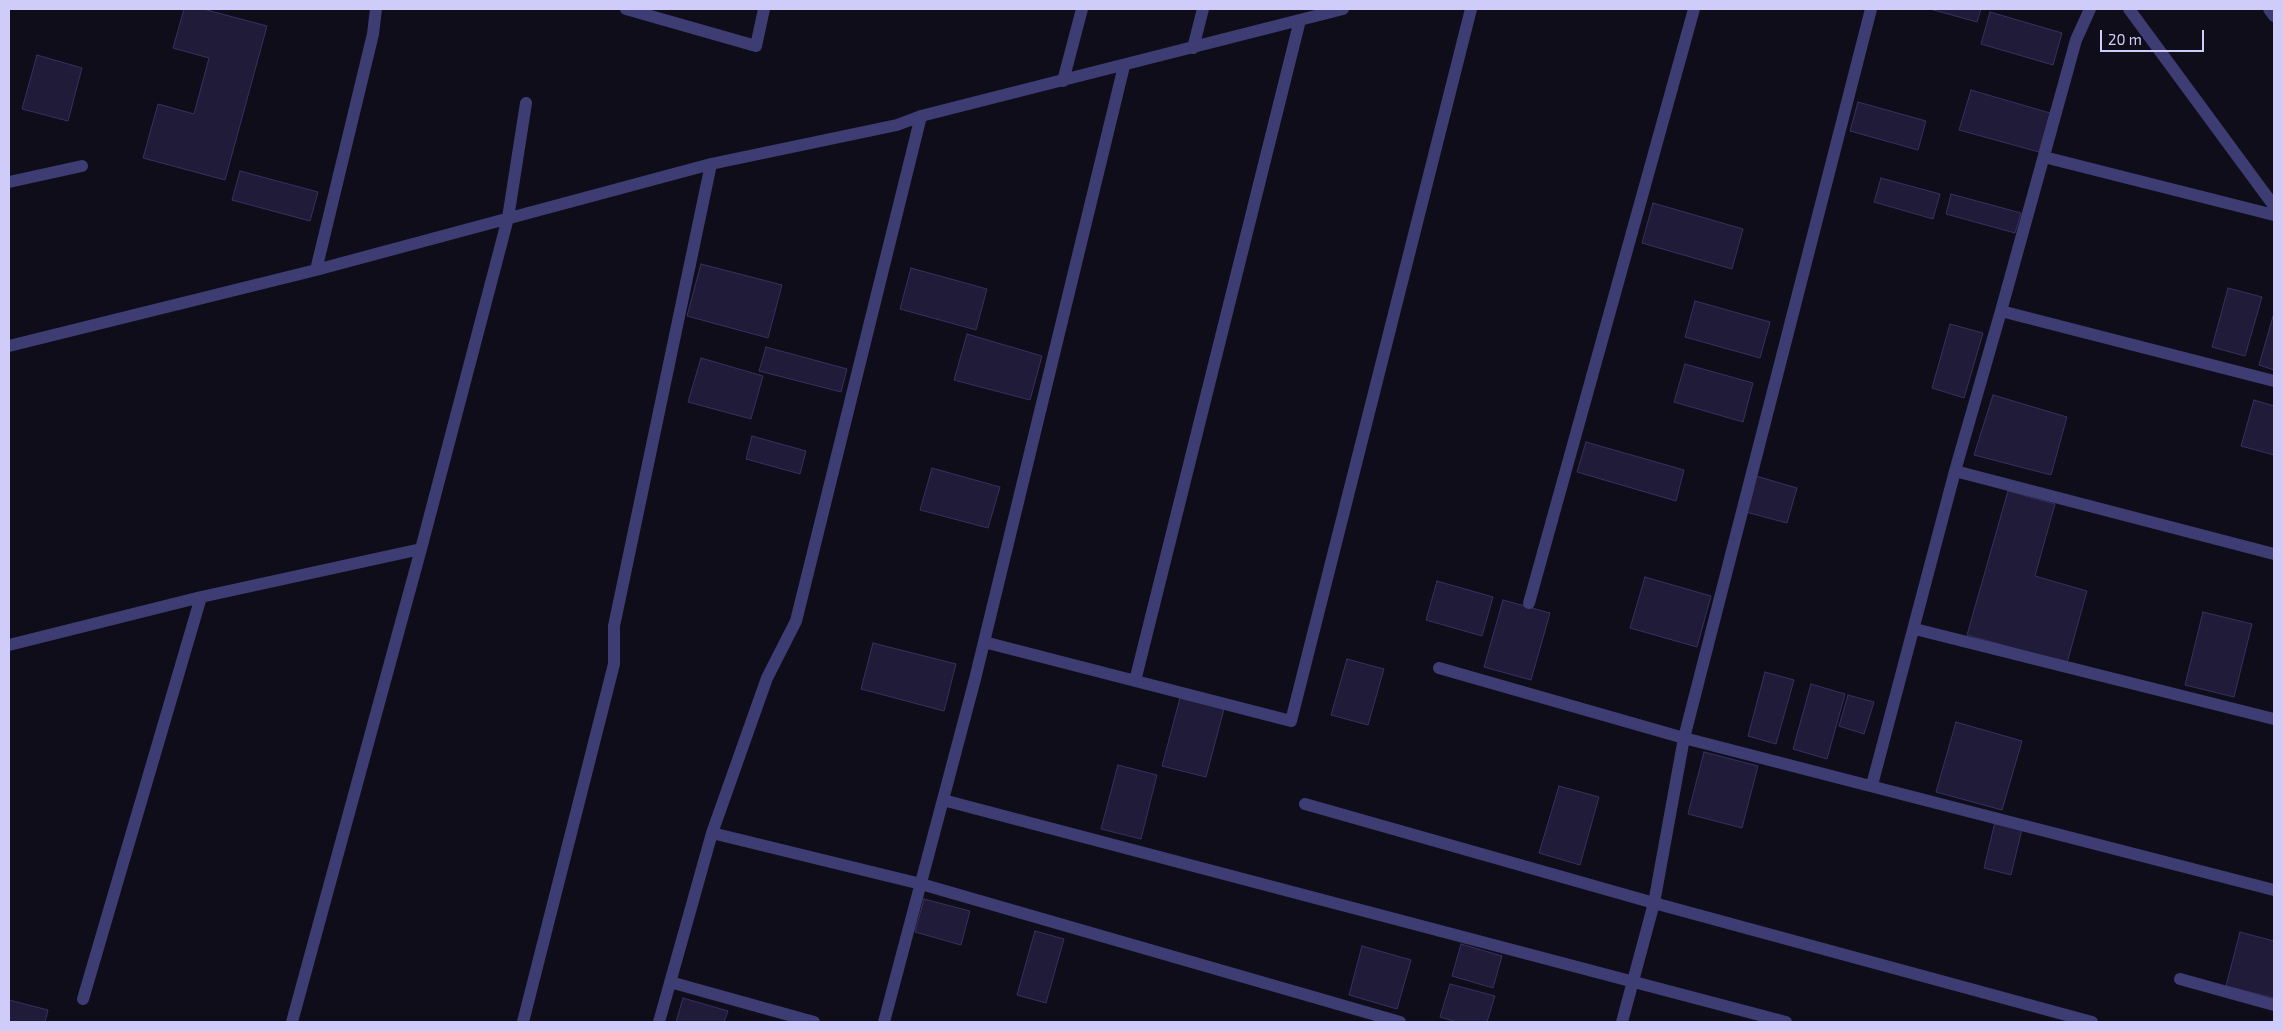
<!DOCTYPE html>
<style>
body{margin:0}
#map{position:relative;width:2283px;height:1031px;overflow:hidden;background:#0f0d1a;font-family:"Exo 2",sans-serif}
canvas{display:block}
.frame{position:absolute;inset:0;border:10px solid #d0ccf9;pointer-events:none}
.scale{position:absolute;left:2100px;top:30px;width:104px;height:22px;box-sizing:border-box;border:2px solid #d0ccf9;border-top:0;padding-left:6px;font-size:15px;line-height:18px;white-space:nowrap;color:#d0ccf9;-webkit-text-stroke:4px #0f0d1a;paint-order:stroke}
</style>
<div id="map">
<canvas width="2283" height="1031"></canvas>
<div class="frame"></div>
<div class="scale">20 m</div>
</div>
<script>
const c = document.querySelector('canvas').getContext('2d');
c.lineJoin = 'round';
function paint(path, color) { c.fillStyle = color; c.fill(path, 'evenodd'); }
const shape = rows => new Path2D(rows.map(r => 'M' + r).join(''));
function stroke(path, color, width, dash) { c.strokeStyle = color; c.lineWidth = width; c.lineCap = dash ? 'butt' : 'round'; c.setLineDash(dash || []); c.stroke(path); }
const building = shape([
 [184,9,203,9,267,26,225,180,143,158,158,104,194,114,209,58,173,48,184,9],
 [1930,9,1981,9,1977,22,1930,9],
 [1990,12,2062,33,2053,65,1981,44,1990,12],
 [37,55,82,68,68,121,22,109,37,55],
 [1971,90,2050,113,2039,152,1959,130,1971,90],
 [1858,102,1926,121,1918,150,1850,131,1858,102],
 [240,171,318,192,310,221,232,200,240,171],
 [1881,178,1940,194,1933,219,1874,202,1881,178],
 [1951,194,2021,213,2015,233,1946,214,1951,194],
 [1653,203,1743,229,1732,269,1642,243,1653,203],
 [701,264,782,285,768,338,687,316,701,264],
 [911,268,987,289,976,330,900,309,911,268],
 [2228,288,2262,297,2245,356,2212,347,2228,288],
 [1695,301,1770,322,1760,358,1685,337,1695,301],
 [2274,313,2274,370,2259,365,2274,313],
 [1950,324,1983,333,1964,398,1932,388,1950,324],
 [967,334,1042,356,1030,400,954,380,967,334],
 [766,347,847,369,841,392,759,371,766,347],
 [701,358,763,376,751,419,688,402,701,358],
 [1685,364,1753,383,1743,422,1674,402,1685,364],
 [1993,395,2067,417,2051,475,1974,455,1993,395],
 [2254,400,2274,406,2274,455,2241,446,2254,400],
 [752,436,806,451,800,474,746,459,752,436],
 [1586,442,1684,470,1676,501,1577,472,1586,442],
 [932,468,1000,487,988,528,920,510,932,468],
 [1756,476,1797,488,1787,523,1746,512,1756,476],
 [2008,491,2055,504,2035,576,2087,591,2067,663,1967,635,2008,491],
 [1645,577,1711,596,1697,647,1630,628,1645,577],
 [1437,581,1493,597,1482,636,1426,620,1437,581],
 [1503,600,1550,613,1531,680,1484,667,1503,600],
 [2203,612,2252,624,2234,697,2185,685,2203,612],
 [873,643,956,664,944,711,861,689,873,643],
 [1347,659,1384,669,1368,725,1331,715,1347,659],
 [1765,672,1794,680,1776,744,1748,736,1765,672],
 [1811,684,1845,694,1827,759,1793,749,1811,684],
 [1848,695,1874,702,1864,734,1839,726,1848,695],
 [1180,698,1224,709,1206,777,1162,766,1180,698],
 [1956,722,2022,741,2002,810,1936,792,1956,722],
 [1704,752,1758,766,1742,828,1688,814,1704,752],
 [1118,765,1157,775,1141,839,1101,829,1118,765],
 [1559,786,1599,797,1580,865,1539,853,1559,786],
 [1995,822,2022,829,2011,875,1984,868,1995,822],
 [924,899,970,911,961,945,915,932,924,899],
 [1035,931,1064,939,1046,1003,1017,995,1035,931],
 [2240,932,2274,941,2274,998,2226,986,2240,932],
 [1461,944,1502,956,1493,988,1452,976,1461,944],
 [1362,946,1411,960,1397,1009,1349,995,1362,946],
 [1450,984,1495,996,1487,1022,1457,1022,1440,1017,1450,984],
 [683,998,728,1011,724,1022,676,1022,683,998],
 [9,1000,48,1010,45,1022,9,1022,9,1000]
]);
paint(building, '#201b38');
stroke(building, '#383062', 1);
stroke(shape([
 [626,9,756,46,764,9],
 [2129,9,2274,206],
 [2269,9,2274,16],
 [1193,48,1203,9],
 [1063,81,1082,9],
 [2044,157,2274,215],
 [9,182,82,166],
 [316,270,373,34,376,9],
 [2001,311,2274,381],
 [9,346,316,270,711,164,897,125,921,116,1343,9],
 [1955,471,2274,554],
 [1529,603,1694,9],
 [1915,629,2274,719],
 [984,642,1291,721,1471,9],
 [9,645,201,597,421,549],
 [1439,668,1684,738,2274,890],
 [1135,681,1300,20],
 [1872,785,1955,471,2001,311,2076,40,2090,9],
 [943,800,1786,1022],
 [1305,804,1654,903,2092,1022],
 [712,833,921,884,1400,1022],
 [2180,979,2274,1005],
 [670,982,814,1022],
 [83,999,201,597],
 [292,1022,421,549,508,218,526,103],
 [523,1022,614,664,614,626,711,164],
 [659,1022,712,833,767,678,796,621,921,116],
 [884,1022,975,679,1124,66],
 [1622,1022,1654,903,1684,738,1871,9]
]), '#3e3d73', 12);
</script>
